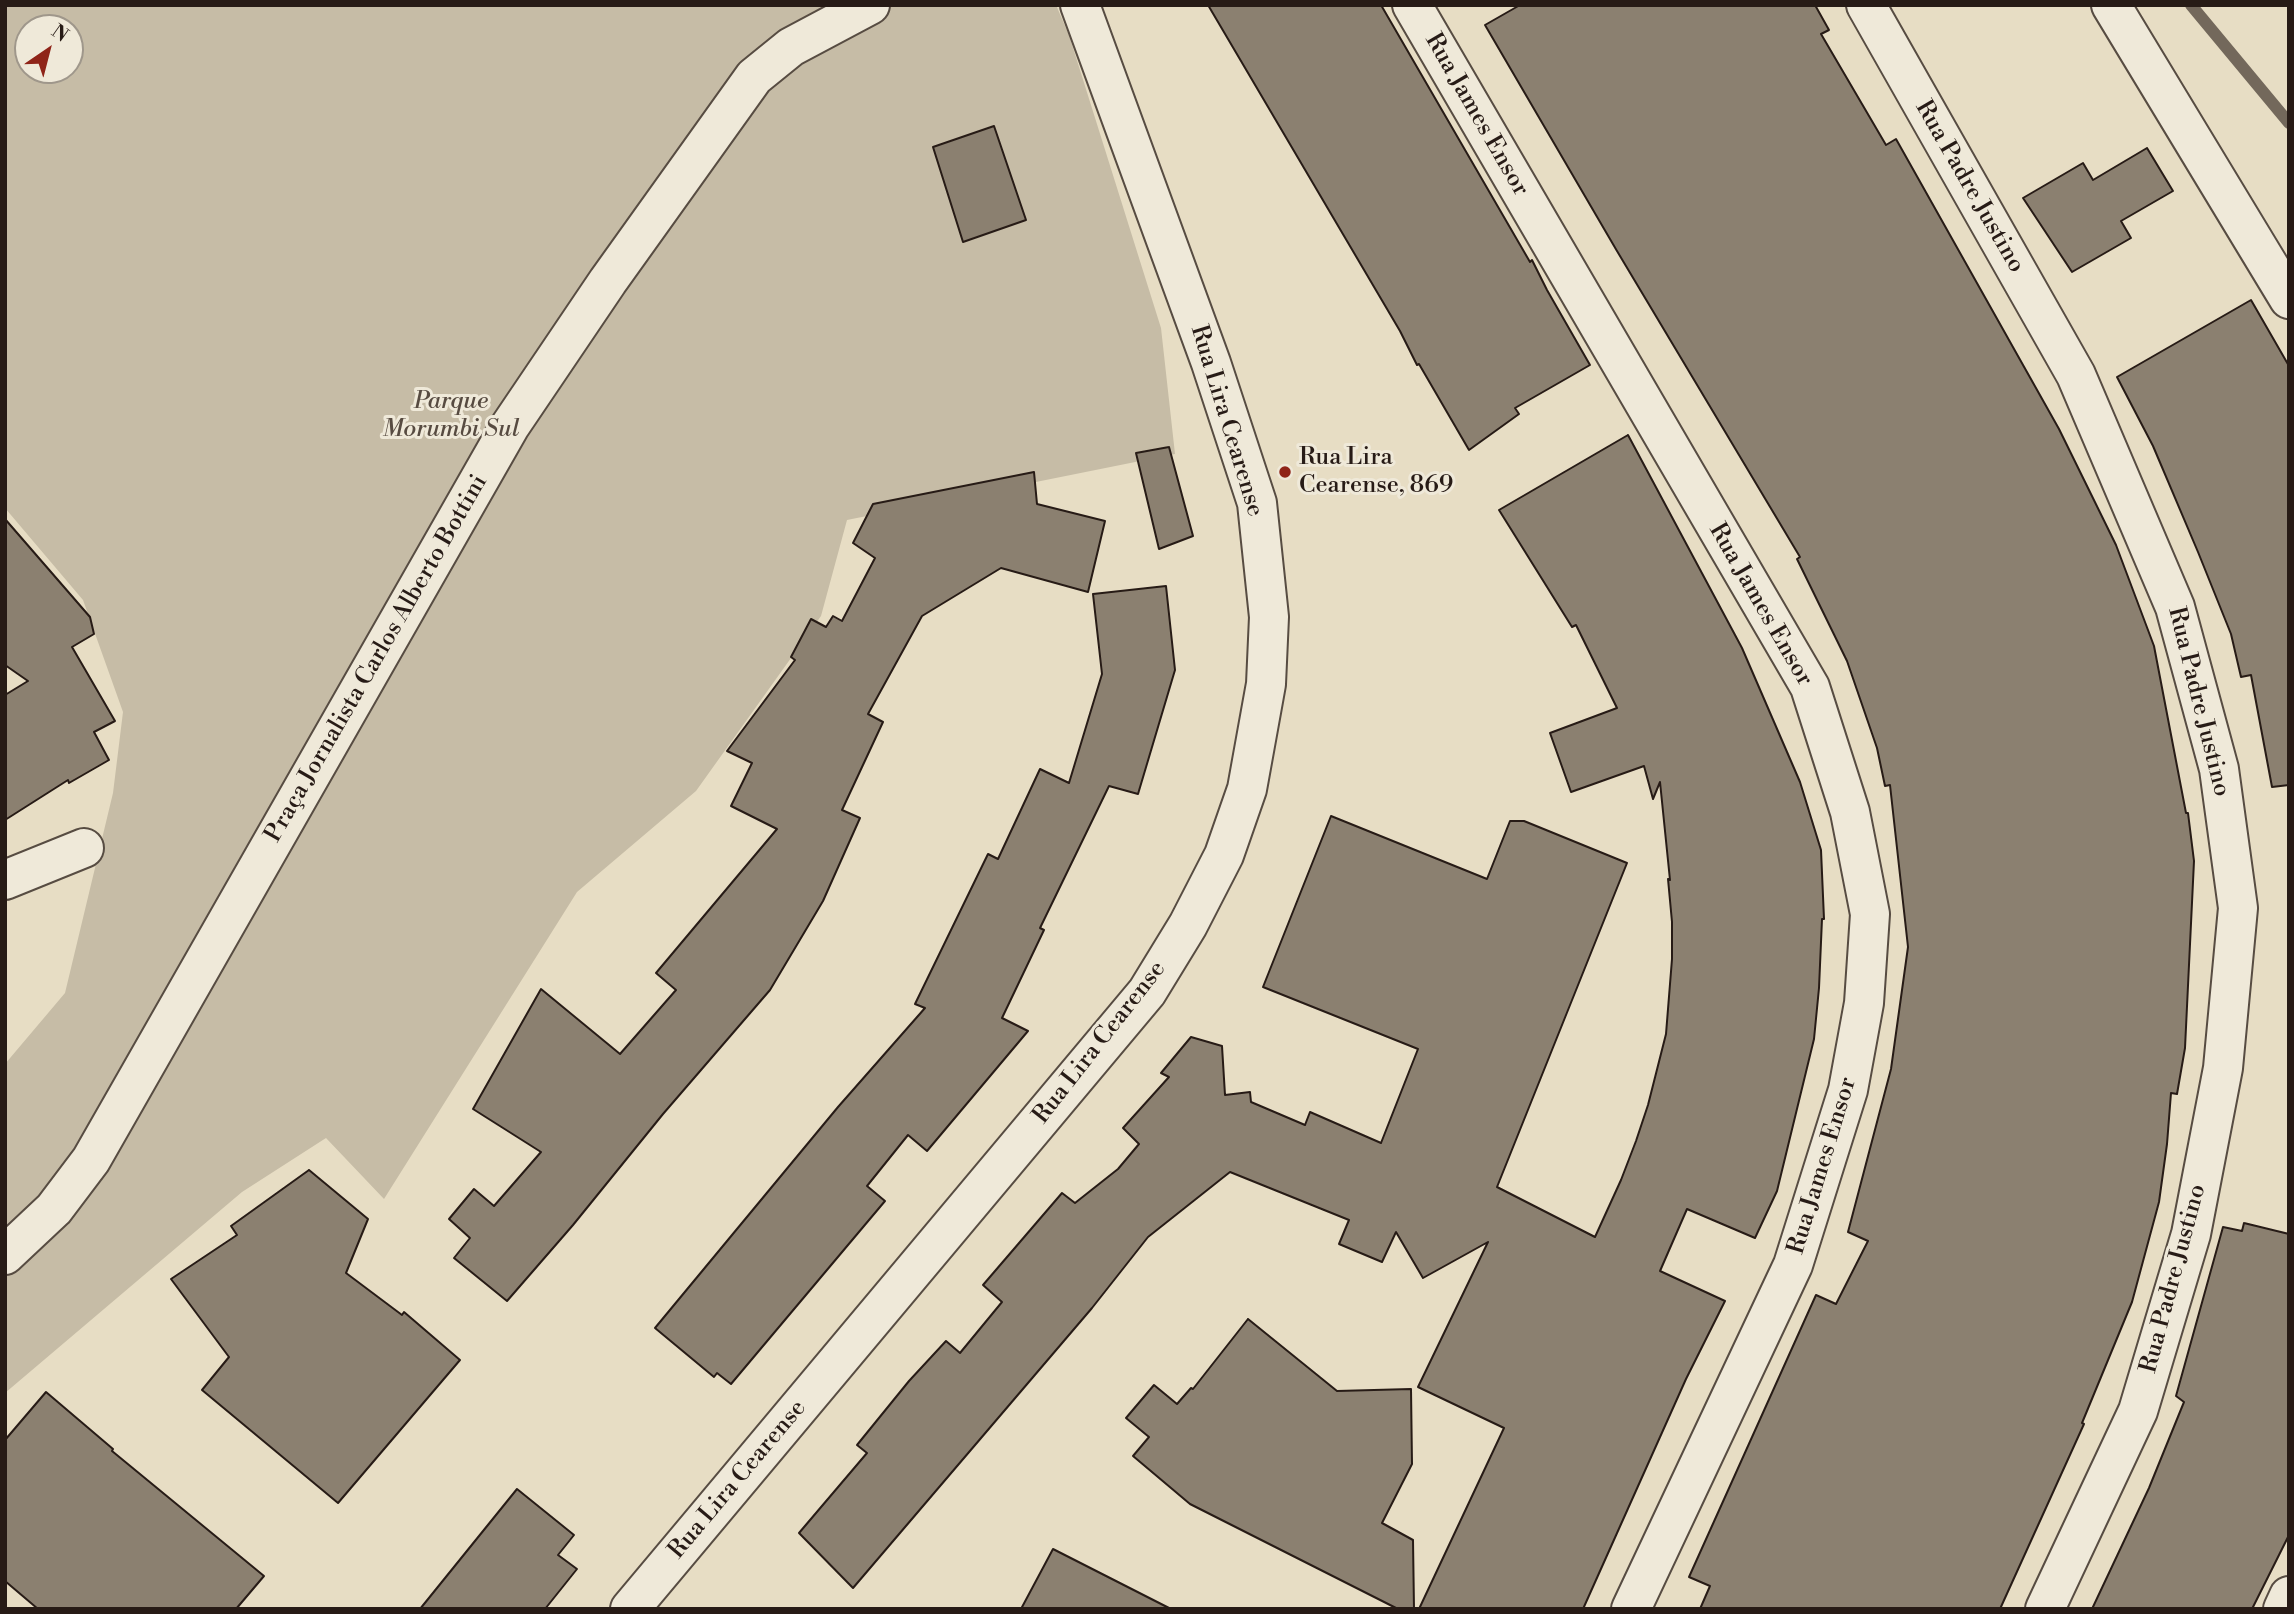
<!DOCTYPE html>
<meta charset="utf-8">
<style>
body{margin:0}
#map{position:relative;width:2294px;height:1614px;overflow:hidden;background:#e7ddc4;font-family:"Libre Bodoni",serif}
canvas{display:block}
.frame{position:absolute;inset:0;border:7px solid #271b16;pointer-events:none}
.north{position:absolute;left:14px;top:14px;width:70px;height:70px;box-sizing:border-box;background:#efe9d9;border:2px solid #9f978b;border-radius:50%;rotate:35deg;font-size:19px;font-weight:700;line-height:28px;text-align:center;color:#271b16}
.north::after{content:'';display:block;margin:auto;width:24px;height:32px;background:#8f2418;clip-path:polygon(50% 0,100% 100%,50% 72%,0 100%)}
</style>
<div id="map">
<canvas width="2294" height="1614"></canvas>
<div class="frame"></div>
<div class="north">N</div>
</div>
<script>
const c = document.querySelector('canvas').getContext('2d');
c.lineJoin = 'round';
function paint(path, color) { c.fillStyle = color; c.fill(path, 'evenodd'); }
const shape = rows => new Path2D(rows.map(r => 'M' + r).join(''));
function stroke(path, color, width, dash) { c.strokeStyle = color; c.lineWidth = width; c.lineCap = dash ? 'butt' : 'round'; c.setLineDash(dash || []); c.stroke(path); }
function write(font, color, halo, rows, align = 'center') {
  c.font = font + ' "Libre Bodoni",serif'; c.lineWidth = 6; c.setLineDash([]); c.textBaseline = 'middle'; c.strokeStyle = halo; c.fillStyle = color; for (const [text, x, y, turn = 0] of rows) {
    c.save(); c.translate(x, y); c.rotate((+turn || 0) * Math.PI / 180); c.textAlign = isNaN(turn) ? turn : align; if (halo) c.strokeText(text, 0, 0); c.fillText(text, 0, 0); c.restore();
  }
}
paint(shape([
 [5,5,1056,5,1069,35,1161,328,1175,454,847,520,821,616,696,791,577,892,384,1199,326,1138,242,1192,5,1393,5,1064,65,993,113,793,123,712,83,600,5,508],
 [28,28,70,28,70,70,28,70]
]), '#c6bca6');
stroke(shape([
 [2191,5,2289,123]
]), '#73685b', 12);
const building = shape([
 [1208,5,1381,5,1530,262,1532,260,1547,290,1590,365,1515,408,1519,414,1469,450,1419,364,1417,365,1400,331,1208,5],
 [1520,5,1815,5,1829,30,1821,34,1886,145,1896,139,2059,429,2116,545,2154,646,2186,813,2188,813,2194,861,2185,1048,2177,1094,2171,1093,2167,1144,2159,1202,2132,1302,2082,1423,2084,1424,2000,1609,1700,1609,1710,1586,1689,1577,1816,1295,1836,1304,1868,1241,1848,1232,1891,1069,1908,947,1890,785,1885,786,1877,748,1847,661,1797,559,1800,557,1617,251,1485,25,1520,5],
 [994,126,1026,220,963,242,933,147,994,126],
 [2147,148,2173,191,2121,221,2131,238,2072,272,2023,198,2083,163,2093,180,2147,148],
 [2251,300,2289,366,2289,785,2272,787,2251,675,2241,677,2231,634,2198,552,2153,446,2117,377,2251,300],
 [1628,435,1742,648,1800,782,1821,850,1824,919,1822,919,1819,988,1814,1039,1777,1191,1755,1238,1687,1209,1660,1271,1725,1301,1686,1379,1583,1609,1419,1609,1504,1428,1418,1387,1488,1242,1423,1278,1396,1232,1382,1262,1339,1244,1349,1220,1230,1172,1148,1237,1092,1308,853,1588,799,1533,867,1453,857,1445,909,1381,946,1341,960,1353,1002,1302,983,1285,1062,1193,1075,1203,1118,1169,1139,1144,1123,1128,1169,1077,1161,1073,1191,1037,1222,1046,1225,1095,1250,1092,1251,1102,1305,1125,1310,1112,1381,1143,1418,1049,1263,987,1331,816,1487,879,1510,821,1524,821,1627,863,1497,1187,1595,1237,1621,1180,1636,1141,1648,1105,1666,1034,1672,959,1672,922,1668,879,1670,880,1660,782,1653,799,1644,766,1571,792,1550,733,1617,708,1576,625,1572,627,1499,510,1628,435],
 [1169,447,1193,536,1159,549,1136,453,1169,447],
 [1034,472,1037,504,1105,521,1088,592,1001,568,922,616,868,714,883,722,842,810,860,818,823,901,770,990,663,1114,573,1225,507,1301,454,1258,470,1238,449,1219,474,1189,494,1206,541,1152,473,1109,541,989,620,1054,676,990,656,973,777,829,731,806,752,763,727,751,795,660,791,657,811,619,826,627,833,616,842,621,875,558,853,543,873,504,1034,472],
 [5,519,90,617,94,634,72,647,115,721,94,732,109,760,69,783,68,780,5,820,5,695,28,681,5,665,5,519],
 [1166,586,1175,670,1138,794,1109,786,1040,928,1044,930,1002,1018,1028,1031,927,1151,908,1135,867,1186,885,1201,731,1384,717,1373,714,1377,655,1328,838,1107,925,1008,915,1004,988,854,998,859,1040,769,1069,783,1102,674,1093,594,1166,586],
 [309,1170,368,1219,346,1273,402,1315,404,1312,460,1360,338,1503,202,1390,229,1357,171,1279,237,1235,231,1226,309,1170],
 [2244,1223,2289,1234,2289,1535,2252,1609,2092,1609,2149,1488,2184,1402,2176,1396,2223,1227,2242,1231,2244,1223],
 [1248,1319,1337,1391,1411,1389,1412,1464,1382,1523,1413,1540,1414,1609,1398,1609,1190,1504,1133,1456,1149,1437,1126,1418,1154,1385,1177,1404,1191,1388,1193,1389,1248,1319],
 [46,1392,113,1449,112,1451,264,1576,236,1609,38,1609,5,1581,5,1440,46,1392],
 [517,1489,574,1535,558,1555,577,1569,545,1609,420,1609,517,1489],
 [1053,1549,1171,1609,1021,1609,1053,1549]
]);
paint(building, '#8b8070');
stroke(building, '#271b16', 2);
const minor = shape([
 [1412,5,1810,687,1850,812,1870,914,1864,1003,1848,1090,1793,1265,1631,1609],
 [1866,5,2076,375,2175,607,2219,769,2238,908,2223,1068,2191,1234,2138,1411,2045,1609],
 [2111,5,2289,299],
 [5,880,84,848],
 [5,1255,54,1209,91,1160,510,426,608,281,754,77,791,47,870,5],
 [630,1609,1147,992,1188,925,1224,855,1247,789,1266,684,1269,617,1257,503,1211,363,1080,5],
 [2283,1609,2289,1596]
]);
stroke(minor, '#574c42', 42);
stroke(minor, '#efe9d9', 38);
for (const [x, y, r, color] of [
 [1285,472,7,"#8f2418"]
]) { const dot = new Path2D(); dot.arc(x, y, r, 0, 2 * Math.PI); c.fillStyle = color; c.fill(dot); stroke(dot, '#efe9d9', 2.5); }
write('24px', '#271b16', '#efe9d9', [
 ["Rua James Ensor",1476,115,60],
 ["Rua Padre Justino",1969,187,60],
 ["Rua Lira Cearense",1226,421,73],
 ["Rua James Ensor",1760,605,60],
 ["Praça Jornalista Carlos Alberto Bottini",377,659,-60],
 ["Rua Padre Justino",2198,702,76],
 ["Rua Lira Cearense",1100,1043,-52],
 ["Rua James Ensor",1823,1166,-73],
 ["Rua Padre Justino",2174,1279,-75],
 ["Rua Lira Cearense",738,1480,-50]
]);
write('italic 24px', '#574b41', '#efe9d9', [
 ["Parque",451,402],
 ["Morumbi Sul",451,430]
]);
write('24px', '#271b16', '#efe9d9', [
 ["Rua Lira",1299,458],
 ["Cearense, 869",1299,486]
], 'left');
</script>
